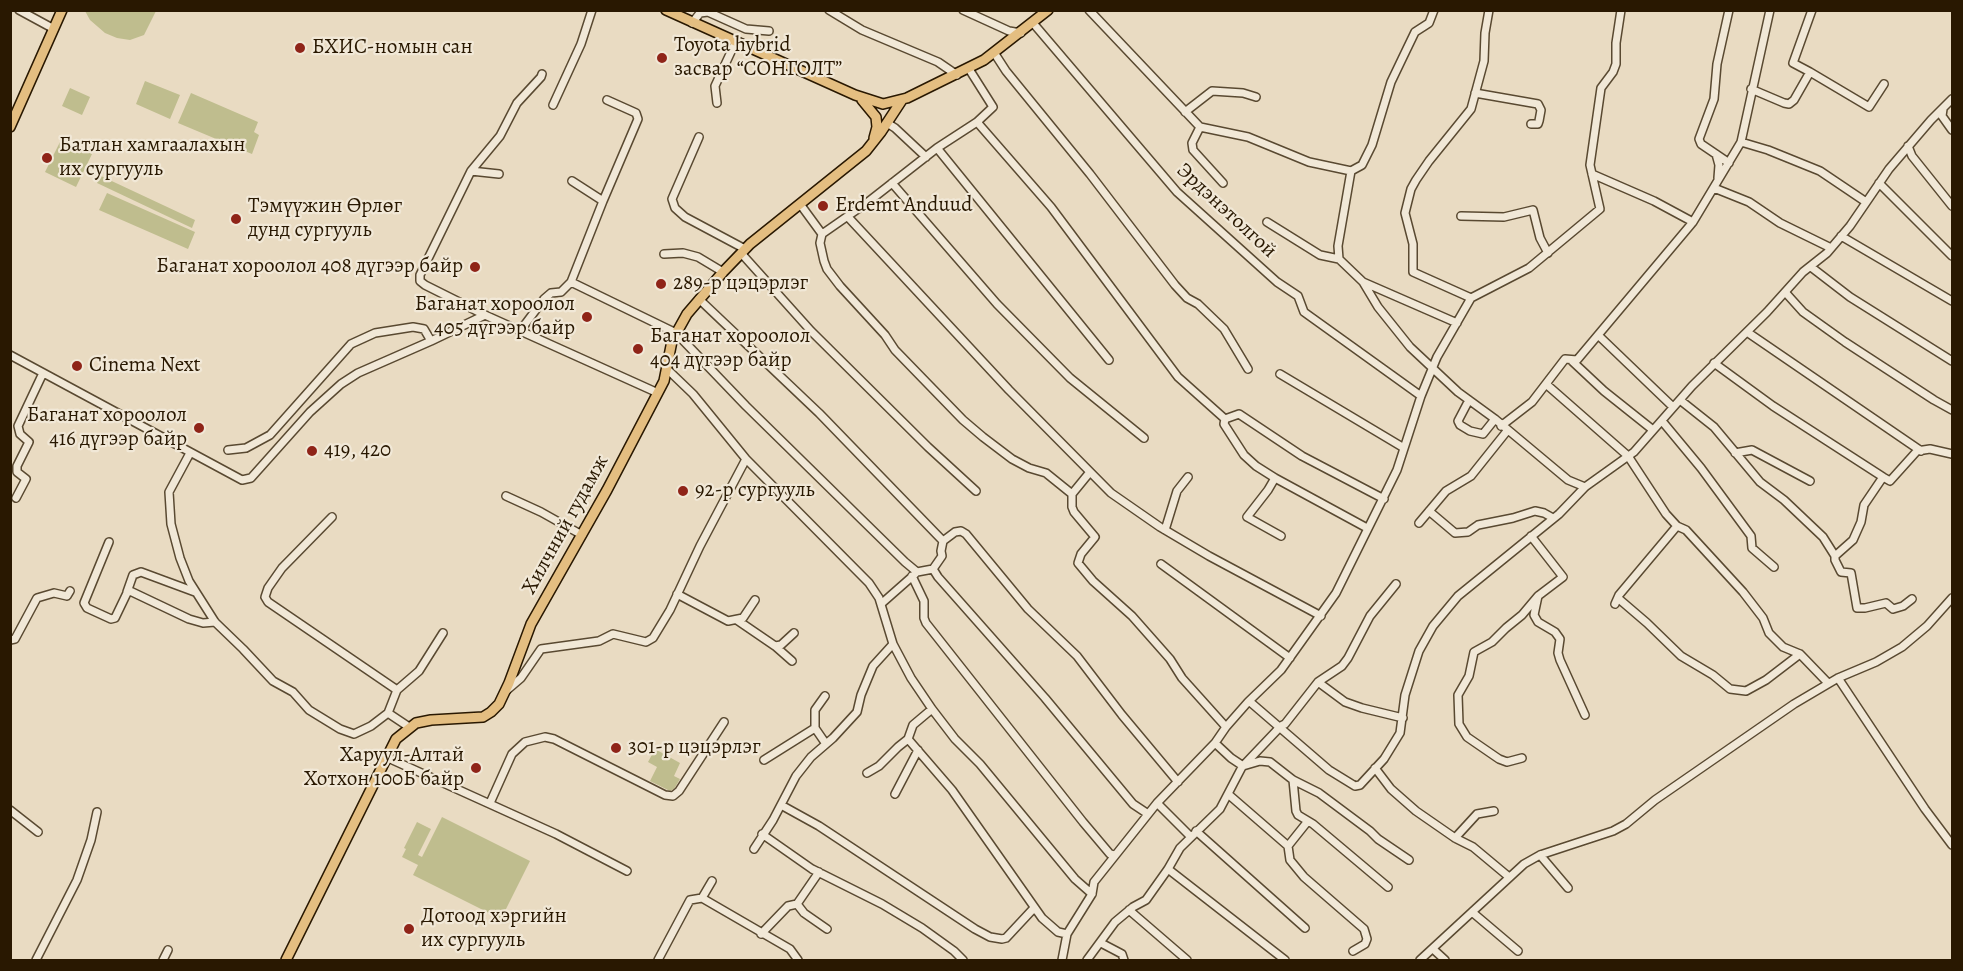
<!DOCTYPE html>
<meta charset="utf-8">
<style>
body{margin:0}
#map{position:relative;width:1963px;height:971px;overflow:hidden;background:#e9dbc2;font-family:Alegreya,serif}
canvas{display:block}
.frame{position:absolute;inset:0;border:12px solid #291801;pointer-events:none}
</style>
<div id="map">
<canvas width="1963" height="971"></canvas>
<div class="frame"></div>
</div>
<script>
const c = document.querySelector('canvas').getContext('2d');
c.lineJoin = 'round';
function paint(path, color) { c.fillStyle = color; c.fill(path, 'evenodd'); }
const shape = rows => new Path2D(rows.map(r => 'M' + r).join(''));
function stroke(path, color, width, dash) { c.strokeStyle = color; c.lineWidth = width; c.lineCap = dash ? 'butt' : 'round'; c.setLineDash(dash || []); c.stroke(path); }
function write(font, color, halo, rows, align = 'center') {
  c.font = font + ' Alegreya,serif'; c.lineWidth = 4.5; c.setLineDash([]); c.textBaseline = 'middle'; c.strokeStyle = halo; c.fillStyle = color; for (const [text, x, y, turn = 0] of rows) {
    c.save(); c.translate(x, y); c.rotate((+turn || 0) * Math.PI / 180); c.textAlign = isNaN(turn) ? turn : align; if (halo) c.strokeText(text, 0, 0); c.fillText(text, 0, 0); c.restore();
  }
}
paint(shape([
 [85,11,85,10,156,11,144,35,130,40,117,38,105,33,90,20],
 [145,81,180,95,170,119,136,104],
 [70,88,90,97,82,115,62,106],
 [191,93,258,122,254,132,259,135,252,154,178,123],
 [61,140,92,154,76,187,45,172],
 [101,176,195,220,192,228,97,183],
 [107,193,195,232,188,249,99,210],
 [655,749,680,763,674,776,680,779,674,789,670,791,650,781,657,767,648,762],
 [442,817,530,861,501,919,413,875,418,865,402,857,406,849,404,848,417,822,431,829,418,855,422,857]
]), '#bfbd8e');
const minor = shape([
 [19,10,54,29],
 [829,10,862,30,938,62,957,75],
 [963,10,1009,31,1021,33],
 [1089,10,1200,127,1248,137,1309,162,1351,171,1362,165,1372,145,1391,82,1402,59,1415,32,1429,23,1434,10],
 [1729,10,1717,64,1714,99,1699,139,1701,144,1729,163],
 [692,23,700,13,708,12,746,29,769,31],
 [1033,23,1177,192,1277,282,1298,296,1304,312,1421,396],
 [995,54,1006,71,1090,174,1175,285,1187,298,1198,304,1224,329,1248,369],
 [969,69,993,107,977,122,937,148,868,202,822,234,820,243,824,261,827,269,840,286,885,335,895,350,963,420,983,437,1012,459,1029,468,1046,473,1072,494,1072,507,1074,512,1095,537,1081,554,1078,563,1093,581,1132,616,1170,659,1182,678,1226,727],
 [1810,72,1869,107,1884,84],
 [1751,89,1784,103,1789,104,1794,100,1810,72,1793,63,1812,10],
 [1475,93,1538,104,1541,110,1539,121,1538,124,1531,124],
 [717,103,715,86,736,41],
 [553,105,581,44,592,10],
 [1943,109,1942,116,1952,130],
 [1185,112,1212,91,1243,93,1256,97],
 [977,122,1051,207,1178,377,1225,419,1224,424,1244,455,1256,466,1275,478,1367,528],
 [887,123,895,128,926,157],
 [1200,127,1192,143,1193,150,1223,183],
 [699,137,672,199,675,208,685,217,745,249],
 [1741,142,1768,150,1820,171,1866,202],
 [1908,146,1912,156,1952,206],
 [937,148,1109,360],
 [1716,154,1719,165,1718,178],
 [471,171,500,136,517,103,541,77,542,74],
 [1351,171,1338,246,1339,259,1363,282,1378,307,1410,347,1458,392,1495,419,1568,480,1585,487],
 [1592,174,1654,201,1693,222],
 [572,181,603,201,571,282,676,333,746,406,905,562,917,572,933,569],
 [892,183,997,304,1070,378,1144,438],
 [1879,183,1952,256],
 [1714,188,1749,202,1780,223,1831,248],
 [603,201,638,119,636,113,607,100],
 [800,204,822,234],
 [1461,216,1504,217,1533,210,1540,238,1548,253],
 [848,217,1009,390,1111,493,1160,527,1209,556,1321,616],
 [1267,222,1320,255,1339,259],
 [1841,236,1952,301],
 [741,253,811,331,928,447,976,491],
 [664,254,683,253,698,257,723,272],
 [1811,267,1850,297,1952,361],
 [1363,282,1457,323],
 [1785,292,1803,312,1845,342,1934,400,1952,410],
 [1471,298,1413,272,1413,244,1405,213,1411,189,1416,180,1429,161,1471,109,1484,61,1485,33,1489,10],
 [699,299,819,413,943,541,941,551,942,556,933,569,938,577,1045,698,1133,804,1148,814],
 [485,315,425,285,420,281,420,275,471,171,499,174],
 [520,331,544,299,551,293,561,292,571,282],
 [1747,332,1921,451],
 [1598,335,1673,407],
 [10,355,242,480,251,478,310,412,341,384,358,373,431,341,485,315,658,393],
 [1572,361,1604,391,1653,430],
 [1714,363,1773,406,1883,477],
 [667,369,693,394,746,459,869,583,879,598,893,644,911,678,932,709,955,739,980,764,1075,879,1092,894],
 [1280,374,1404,448],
 [1546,384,1628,456,1666,514,1677,526,1686,530,1743,592,1763,618,1769,633,1783,647,1800,654,1828,683],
 [1469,400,1458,421,1460,425,1470,431,1483,434,1495,419],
 [1680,400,1714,427,1760,482,1784,500,1823,537,1835,556,1853,540,1861,522,1864,505,1883,477,1890,481,1917,451,1930,449,1952,454],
 [1225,419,1239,414,1302,456,1384,499],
 [1662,421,1701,468,1751,536,1752,548,1774,567],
 [1501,426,1532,402,1565,359,1577,360,1693,222,1741,142,1770,10],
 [228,450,246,448,270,435,351,344,375,333,413,327,424,329,431,341],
 [190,453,169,492,171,524,180,558,189,581,215,622,243,649,273,681,293,692,309,710,340,729,354,734,371,726,388,713,409,727],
 [1735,453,1752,450,1810,481],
 [1275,478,1268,490,1247,517,1281,536],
 [1072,494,1090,472],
 [506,496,541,512,582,535],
 [16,498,26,479,17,472,17,466,29,442,20,434,18,426,43,373],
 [1429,511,1455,533,1468,532,1478,525,1513,518,1535,511,1544,513,1553,518],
 [332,517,282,568,268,588,265,597,268,602,397,690],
 [1419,523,1446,491,1471,476,1507,431],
 [1165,530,1177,491,1188,477],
 [1531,536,1563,577,1538,596,1534,615,1538,622,1555,632,1560,639,1558,653,1560,660,1585,715],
 [943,541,955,532,961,531,966,534,1028,609,1077,656,1122,715,1178,782],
 [109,542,84,603,87,608,111,619,115,618,127,593,130,591,189,619,203,623,215,622],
 [1835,556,1835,560,1841,572,1851,573,1857,608,1865,608,1886,603,1893,609,1903,606,1912,599],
 [1161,564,1290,658],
 [912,576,924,601,924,618,926,623,1083,822,1110,854,1115,855],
 [127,592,133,575,141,572,195,592],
 [677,594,728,621,743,618,755,600],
 [1619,599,1647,623,1681,656,1713,675,1730,689,1746,691,1766,680,1800,654],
 [881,604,915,574],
 [1615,604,1619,595,1677,526],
 [737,620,775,646,781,645,794,633],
 [10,640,15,639,37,598,54,593,67,596,70,591],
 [775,646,792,661],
 [1838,678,1925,809,1952,845],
 [1318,682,1345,702,1362,708,1403,718],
 [507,690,521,678,541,649,599,641,613,634,646,642,653,638,670,610,700,546,746,459],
 [825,696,815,710,815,728,826,744],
 [1249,701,1329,770,1355,786,1360,785,1384,759,1400,733,1405,695,1419,651,1433,626,1458,596,1559,514,1585,487,1634,452,1692,386,1767,312,1803,272,1827,253,1850,226,1889,169,1931,120,1952,99],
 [932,709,913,725,908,739,952,790,1042,918,1058,932,1067,934],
 [388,713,397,690,419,671,443,633],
 [1215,743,1231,758,1243,766,1260,761,1270,762,1293,780,1319,793,1370,831,1378,839,1409,860],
 [386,757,556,834,627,871],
 [1522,758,1507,762,1499,759,1467,737,1459,724,1458,695,1469,676,1474,652,1492,642,1506,628,1522,615,1538,596],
 [764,760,815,728],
 [1375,768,1391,789,1416,811,1455,838,1473,847,1509,877],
 [867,773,879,766,898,747,908,739],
 [1293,780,1296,811,1298,815,1313,824,1388,887],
 [895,794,918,750],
 [1228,794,1288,846,1290,860,1304,877,1364,929,1367,939,1365,944,1353,951],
 [490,803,512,754,525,742,545,737,554,739,665,795,673,796,679,791,724,722],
 [1157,803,1191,837],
 [781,805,819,826,975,929,990,937,1002,939,1006,938,1034,908],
 [10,810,38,832],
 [1196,831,1305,928],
 [762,834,812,869,882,904,922,928,954,951,963,960],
 [1455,838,1477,814,1494,811],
 [1288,846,1308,821],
 [754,849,773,820,796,776,811,757,833,738,857,712,861,695,873,666,893,644],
 [1540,855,1568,888],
 [1168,869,1285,960],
 [712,881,702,898,790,949,798,960],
 [797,904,804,913,827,929],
 [1129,910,1187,960],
 [1472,912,1518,951],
 [761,934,788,906,797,904,819,872],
 [1101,943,1122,954,1124,960],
 [1433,949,1445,960],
 [36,960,77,880,91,840,97,812],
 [163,960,168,950],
 [658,960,690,900,702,898],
 [1062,960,1067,934,1092,894,1094,882,1157,803,1215,743,1226,727,1248,702,1281,670,1336,593,1397,470,1421,396,1437,357,1471,298,1529,268,1600,209,1590,165,1601,88,1613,72,1616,64,1616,43,1621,10],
 [1087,960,1115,922,1133,907,1146,900,1168,869,1180,848,1220,809,1242,767,1281,726,1285,724,1318,682,1342,666,1348,658,1370,616,1396,584],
 [1420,960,1524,864,1540,855,1613,831,1626,824,1655,800,1794,704,1838,678,1876,662,1902,647,1927,626,1952,598]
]);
const major = shape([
 [666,10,855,95,883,104,907,98,984,60,1048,10],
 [862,100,876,117,877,127,874,138],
 [10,127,62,10],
 [286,960,396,739,416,723,431,720,483,717,491,712,499,704,509,683,531,624,607,490,664,381,672,341,687,314,723,272,750,244,866,151,881,132,902,100]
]);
stroke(minor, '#594931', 10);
stroke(major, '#291801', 12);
stroke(minor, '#f1e8d7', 7);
stroke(major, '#e4be81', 9);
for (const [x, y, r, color] of [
 [300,48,6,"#8f2418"],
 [662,58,6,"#8f2418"],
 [47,158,6,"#8f2418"],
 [823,206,6,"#8f2418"],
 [236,219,6,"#8f2418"],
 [475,267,6,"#8f2418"],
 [661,284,6,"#8f2418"],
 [587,317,6,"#8f2418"],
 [638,349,6,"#8f2418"],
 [77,366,6,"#8f2418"],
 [199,428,6,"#8f2418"],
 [312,451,6,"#8f2418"],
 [683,491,6,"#8f2418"],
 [616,748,6,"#8f2418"],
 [476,768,6,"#8f2418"],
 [409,929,6,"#8f2418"]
]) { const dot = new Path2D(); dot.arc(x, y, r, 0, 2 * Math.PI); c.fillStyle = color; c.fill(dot); stroke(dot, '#f1e8d7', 2); }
write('21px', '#291801', '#f1e8d7', [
 ["Toyota hybrid",674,46],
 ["засвар “СОНГОЛТ”",674,70],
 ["БХИС-номын сан",312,48],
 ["Батлан хамгаалахын",59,146],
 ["их сургууль",59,170],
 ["Erdemt Anduud",835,206],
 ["Тэмүүжин Өрлөг",248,207],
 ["дунд сургууль",248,231],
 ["Баганат хороолол 408 дүгээр байр",463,267,"right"],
 ["289-р цэцэрлэг",673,284],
 ["Баганат хороолол",575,305,"right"],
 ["405 дүгээр байр",575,329,"right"],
 ["Баганат хороолол",650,337],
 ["404 дүгээр байр",650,361],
 ["Cinema Next",89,366],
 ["Баганат хороолол",187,416,"right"],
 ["416 дүгээр байр",187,440,"right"],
 ["419, 420",324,451],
 ["92-р сургууль",695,491],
 ["301-р цэцэрлэг",628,748],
 ["Харуул-Алтай",464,756,"right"],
 ["Хотхон 100Б байр",464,780,"right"],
 ["Дотоод хэргийн",421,917],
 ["их сургууль",421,941]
], 'left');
write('21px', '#291801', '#f1e8d7', [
 ["Эрдэнэтолгой",1226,211,43],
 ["Хилчний гудамж",566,525,-61]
]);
</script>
